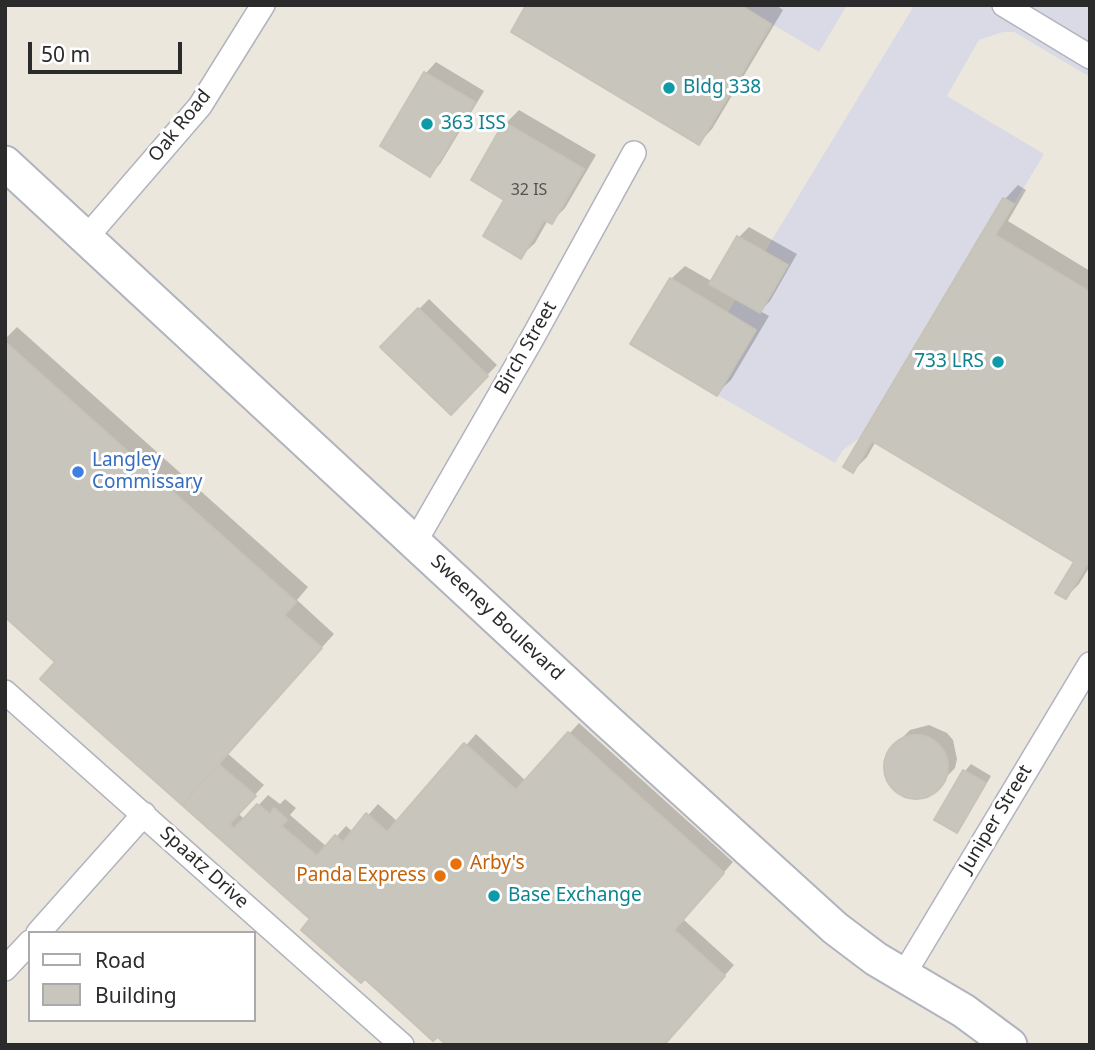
<!DOCTYPE html>
<style>
body{margin:0}
#map{position:relative;width:1095px;height:1050px;overflow:hidden;background:#ece7dd;font-family:"Noto Sans",sans-serif}
canvas{display:block}
.frame{position:absolute;inset:0;border:7px solid #2b2b2b;pointer-events:none}
.legend{position:absolute;left:28px;top:931px;width:228px;height:91px;box-sizing:border-box;background:#fff;border:2px solid #aaa;margin:0;padding:9px 12px;list-style:none;font-size:21px;color:#2b2b2b}
.legend li{display:flex;align-items:center;gap:14px;height:35px}
.legend b{width:35px;border:2px solid #aaa}
.scale{position:absolute;left:28px;top:42px;width:154px;height:32px;box-sizing:border-box;border:4px solid #2b2b2b;border-top:0;padding-left:9px;font-size:21px;line-height:24px;white-space:nowrap;color:#2b2b2b;-webkit-text-stroke:5px #fff;paint-order:stroke}
</style>
<div id="map">
<canvas width="1095" height="1050"></canvas>
<div class="frame"></div>
<ul class="legend">
<li><b style="height:9px;background:#fff"></b>Road</li>
<li><b style="height:19px;background:#c8c5bc"></b>Building</li>
</ul>
<div class="scale">50 m</div>
</div>
<script>
const c = document.querySelector('canvas').getContext('2d');
c.lineJoin = 'round';
function paint(path, color) { c.fillStyle = color; c.fill(path, 'evenodd'); }
const shape = rows => new Path2D(rows.map(r => 'M' + r).join(''));
function stroke(path, color, width, dash) { c.strokeStyle = color; c.lineWidth = width; c.lineCap = dash ? 'butt' : 'round'; c.setLineDash(dash || []); c.stroke(path); }
function write(font, color, halo, rows, align = 'center') {
  c.font = font + ' "Noto Sans",sans-serif'; c.lineWidth = 6; c.setLineDash([]); c.textBaseline = 'middle'; c.strokeStyle = halo; c.fillStyle = color; for (const [text, x, y, turn = 0] of rows) {
    c.save(); c.translate(x, y); c.rotate((+turn || 0) * Math.PI / 180); c.textAlign = isNaN(turn) ? turn : align; if (halo) c.strokeText(text, 0, 0); c.fillText(text, 0, 0); c.restore();
  }
}
paint(shape([
 [740,5,847,5,819,52],
 [912,5,1090,5,1090,77,1014,32,1003,32,979,40,947,96,1044,154,1014,204,1003,198,861,437,843,450,835,463,688,378,912,9]
]), '#d9dae5');
paint(shape([
 [528,5,776,5,783,10,712,129,699,143],
 [436,62,484,91,440,164,430,174,382,145,426,73],
 [519,110,596,155,565,208,551,222,548,220,535,243,521,256,507,199,506,123],
 [1018,185,1026,190,1008,221,1090,271,1090,566,1079,584,1066,597,1076,561,876,441,867,457,853,471,1005,199],
 [749,227,797,254,770,301,760,311,769,316,731,380,717,393,671,279,685,266,713,282,739,237],
 [429,299,497,365,451,413,382,347],
 [17,327,308,587,297,600,334,634,227,753,264,785,238,813,245,820,268,795,280,804,285,799,296,808,290,815,327,847,346,826,353,832,378,804,398,822,476,734,526,781,579,723,733,862,683,919,734,965,663,1045,313,919,58,662,5,615,5,339],
 [929,725,947,733,953,740,957,759,955,768,931,793,912,797,902,794,888,778,887,758,892,748,910,730],
 [971,764,991,776,963,824,956,831,937,819,965,771]
]), '#0003');
const building = shape([
 [526,5,740,5,771,24,699,145,511,32,526,5],
 [424,72,475,102,430,177,380,146,424,72],
 [504,122,584,169,552,224,544,220,521,259,483,236,504,200,471,180,504,122],
 [1003,198,1014,204,995,235,1090,292,1090,560,1066,599,1055,593,1074,562,872,441,853,473,843,467,1003,198],
 [737,236,788,265,760,313,709,284,737,236],
 [670,278,756,330,717,396,630,344,670,278],
 [418,308,488,376,451,415,380,347,418,308],
 [5,342,296,602,284,615,322,648,182,805,40,679,55,662,5,617,5,342],
 [568,732,724,873,674,930,725,976,664,1045,446,1045,438,1037,433,1041,365,979,361,983,301,930,310,919,182,805,218,764,256,796,229,824,234,829,257,804,270,814,274,808,287,820,281,826,317,856,335,835,343,842,366,813,387,832,464,743,516,790,568,732],
 '884 767a32 32 0 1 1 64 0a32 32 0 1 1-64 0Z',
 [963,770,986,783,957,833,934,820,963,770]
]);
paint(building, '#c8c5bc');
stroke(building, '#c8c3b7', 2);
const street = shape([
 [1004,5,1090,57],
 [86,238,200,106,263,5],
 [415,542,533,337,634,153],
 [5,692,402,1045],
 [38,933,144,814],
 [5,969,30,942],
 [904,974,1090,664]
]);
const secondary = shape([
 [5,163,604,718,835,928,876,959,964,1011,1010,1045]
]);
stroke(street, '#b1b3be', 26);
stroke(secondary, '#b1b3be', 37);
stroke(street, '#fff', 23);
stroke(secondary, '#fff', 33);
for (const [x, y, r, color] of [
 [669,88,7,"#0f9aa8"],
 [427,124,7,"#0f9aa8"],
 [998,362,7,"#0f9aa8"],
 [78,472,7,"#3f7fe0"],
 [456,864,7,"#e8710a"],
 [440,876,7,"#e8710a"],
 [494,896,7,"#0f9aa8"]
]) { const dot = new Path2D(); dot.arc(x, y, r, 0, 2 * Math.PI); c.fillStyle = color; c.fill(dot); stroke(dot, '#fff', 2.5); }
write('16px', '#52524f', null, [
 ["32 IS",529,190]
]);
write('19px', '#0d838f', '#fff', [
 ["Bldg 338",683,88],
 ["363 ISS",441,124],
 ["733 LRS",984,362,"right"],
 ["Base Exchange",508,896]
], 'left');
write('19px', '#2b2b2b', '#fff', [
 ["Oak Road",180,126,-51],
 ["Birch Street",526,348,-60],
 ["Sweeney Boulevard",497,618,43],
 ["Juniper Street",996,819,-59],
 ["Spaatz Drive",204,868,42]
]);
write('19px', '#366cbe', '#fff', [
 ["Langley",92,461],
 ["Commissary",92,483]
], 'left');
write('19px', '#c56008', '#fff', [
 ["Arby's",470,864],
 ["Panda Express",426,876,"right"]
], 'left');
</script>
